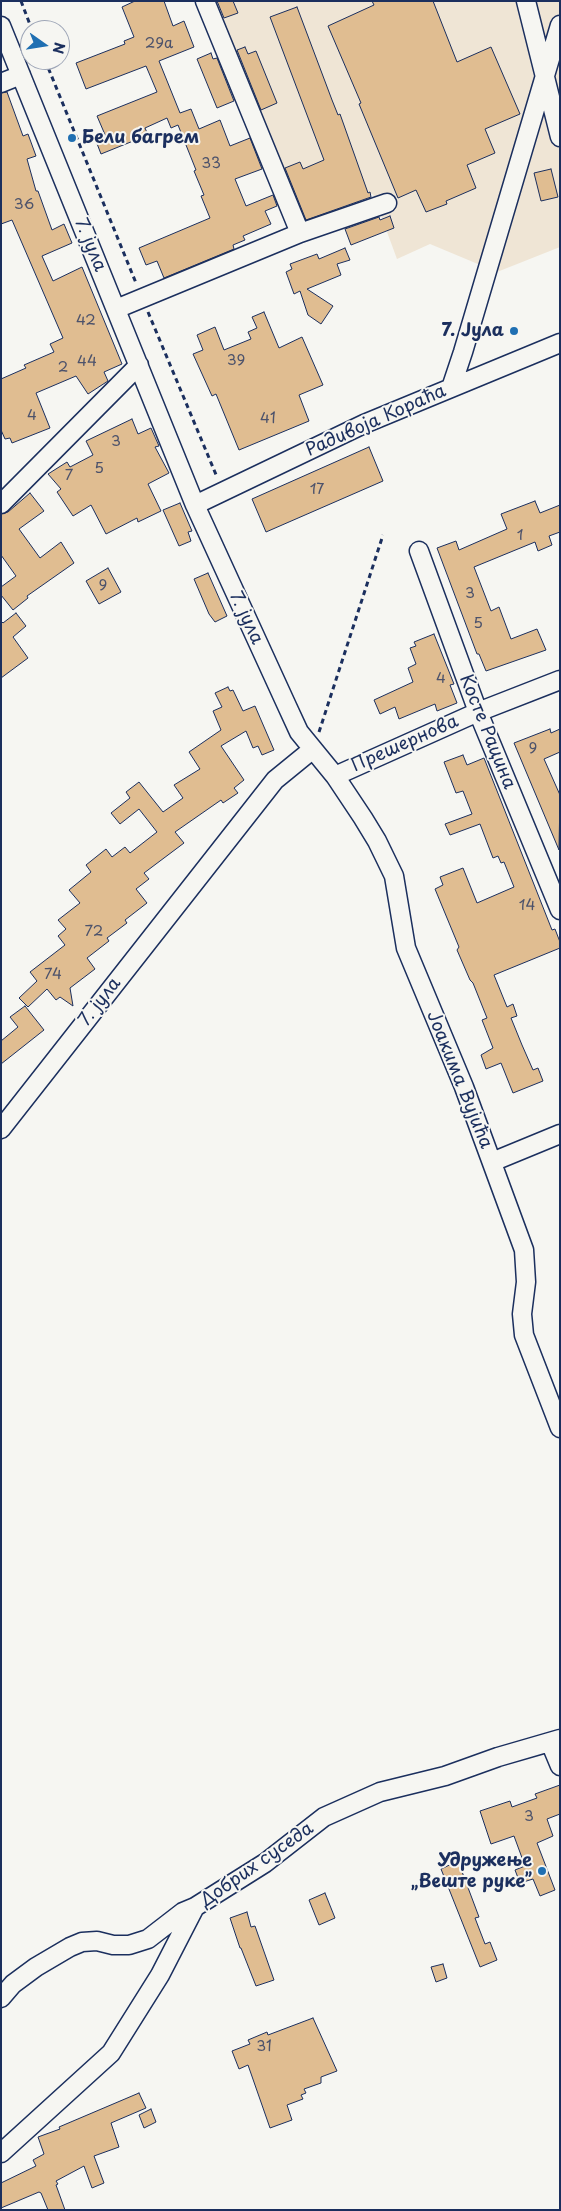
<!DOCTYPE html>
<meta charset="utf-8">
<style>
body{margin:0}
#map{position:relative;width:561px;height:2211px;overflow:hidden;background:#f6f6f2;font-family:"Playpen Sans",sans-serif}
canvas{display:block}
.frame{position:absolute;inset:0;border:2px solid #1b2f5e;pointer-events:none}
.north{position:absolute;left:20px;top:20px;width:50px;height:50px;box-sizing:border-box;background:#f6f6f2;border:1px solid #9ea6b7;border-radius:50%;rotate:103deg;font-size:14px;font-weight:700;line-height:20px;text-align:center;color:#1b2f5e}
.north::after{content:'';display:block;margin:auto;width:18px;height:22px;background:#1f6fb2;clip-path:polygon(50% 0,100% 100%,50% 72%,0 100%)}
</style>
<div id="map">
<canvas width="561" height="2211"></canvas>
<div class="frame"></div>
<div class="north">N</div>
</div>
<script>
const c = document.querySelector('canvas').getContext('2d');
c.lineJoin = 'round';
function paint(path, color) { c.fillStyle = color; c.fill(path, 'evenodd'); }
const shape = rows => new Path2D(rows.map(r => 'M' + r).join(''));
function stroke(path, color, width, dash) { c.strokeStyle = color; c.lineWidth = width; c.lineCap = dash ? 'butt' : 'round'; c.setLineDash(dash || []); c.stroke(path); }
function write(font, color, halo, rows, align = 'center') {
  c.font = font + ' "Playpen Sans",sans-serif'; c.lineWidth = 4; c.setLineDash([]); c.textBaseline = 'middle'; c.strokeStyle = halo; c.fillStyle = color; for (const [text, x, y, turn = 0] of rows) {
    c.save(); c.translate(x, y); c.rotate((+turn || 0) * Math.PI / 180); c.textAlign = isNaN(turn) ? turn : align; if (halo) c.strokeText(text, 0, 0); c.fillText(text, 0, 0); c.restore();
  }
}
paint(shape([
 [216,1,560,1,560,247,497,272,430,244,397,259,373,194,299,216]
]), '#efe5d5');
const building = shape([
 [135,1,164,1,173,26,184,21,194,47,159,61,180,113,191,109,199,129,220,120,230,146,250,138,262,169,235,179,246,206,273,195,277,206,265,211,271,224,243,236,245,240,233,245,234,249,164,278,157,261,146,265,139,248,210,218,201,196,204,195,194,171,196,170,178,125,171,128,167,118,145,128,148,135,101,154,96,141,106,137,97,116,157,92,146,66,86,89,76,63,125,44,124,41,134,37,122,7,135,1],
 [217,1,233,1,238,13,224,18,217,1],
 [372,1,433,1,457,62,491,47,520,114,485,129,495,153,467,165,476,188,446,201,447,204,426,212,416,190,398,198,359,104,361,103,328,26,374,5,372,1],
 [297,7,332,100,338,115,340,114,368,193,370,192,371,197,306,220,285,168,300,162,303,169,324,160,270,17,297,7],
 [245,47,248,54,256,51,277,103,261,110,237,50,245,47],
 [211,53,213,59,217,58,234,101,217,108,197,59,211,53],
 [7,92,23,136,28,134,36,156,27,159,36,191,38,191,52,230,64,224,72,243,42,256,53,281,82,267,122,364,104,372,108,381,88,394,76,376,36,393,50,428,12,443,10,438,5,439,1,430,1,379,26,368,24,365,54,352,50,344,63,338,12,220,1,224,1,93,7,92],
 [551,169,558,197,541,201,534,173,551,169],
 [390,216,394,228,351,245,345,229,379,217,380,220,390,216],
 [345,248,350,260,337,264,341,275,307,289,333,306,321,324,308,315,300,291,294,294,286,272,292,269,290,264,317,254,319,259,345,248],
 [264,312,279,348,302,337,323,385,299,395,309,421,239,450,216,394,212,396,193,354,203,350,197,335,215,327,224,350,251,339,248,332,257,328,252,317,264,312],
 [132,419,138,434,151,428,159,446,155,447,169,473,148,484,161,511,138,522,137,518,106,534,91,505,73,516,57,492,61,489,48,474,67,462,70,467,93,455,86,441,132,419],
 [369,447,383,481,266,532,252,499,369,447],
 [30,493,44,511,19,529,40,558,61,542,74,563,27,596,28,598,13,610,1,595,1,587,16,576,1,555,1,514,8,512,30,493],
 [535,501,540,513,560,505,560,532,549,536,552,545,538,551,535,542,474,567,491,611,499,607,511,639,537,629,546,650,486,671,479,654,477,654,437,548,456,541,459,550,507,529,501,514,535,501],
 [180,503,192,531,188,532,191,541,179,546,163,510,180,503],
 [108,568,121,592,99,604,86,581,108,568],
 [208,573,227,616,215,622,209,614,194,579,208,573],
 [16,613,26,626,13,637,28,658,1,678,1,621,3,623,16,613],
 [434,634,454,684,450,685,457,703,437,711,435,704,399,719,395,707,380,714,374,700,413,682,408,668,416,664,410,648,416,646,414,642,434,634],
 [228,687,230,691,233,690,243,711,255,706,274,750,262,755,258,746,253,748,246,731,221,746,244,780,234,788,238,793,223,803,221,800,175,832,184,843,144,873,149,879,136,889,147,903,125,920,127,923,107,938,109,941,87,958,95,969,70,988,73,1006,60,997,56,1000,47,989,28,1007,19,998,37,981,30,972,65,945,58,936,66,929,58,920,80,903,69,890,91,872,86,865,106,849,112,857,125,847,130,853,157,832,139,809,120,824,111,813,130,798,126,792,139,782,163,812,183,798,174,785,200,769,189,752,221,730,213,711,222,707,215,693,228,687],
 [550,729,551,733,560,729,560,752,544,759,560,795,559,850,514,743,550,729],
 [463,755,467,765,484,758,552,930,555,929,560,942,560,948,494,975,507,1007,513,1004,517,1016,511,1018,522,1045,533,1070,538,1068,543,1081,513,1093,501,1063,486,1069,481,1055,493,1048,482,1020,487,1018,473,983,470,980,457,950,459,947,435,889,443,885,440,877,463,868,477,903,514,887,504,862,501,863,498,856,493,858,480,824,450,835,445,824,472,814,463,791,456,793,444,762,463,755],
 [25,1006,44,1030,1,1064,1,1041,18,1027,10,1017,25,1006],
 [560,1785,560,1814,547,1819,553,1836,537,1843,555,1890,540,1896,533,1879,520,1883,515,1870,525,1866,514,1836,491,1844,480,1811,510,1801,512,1807,537,1798,535,1794,560,1785],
 [458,1861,479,1917,475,1918,485,1944,490,1942,497,1960,480,1967,441,1869,458,1861],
 [325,1893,335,1918,319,1925,309,1900,325,1893],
 [247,1912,251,1927,255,1926,274,1980,256,1986,241,1948,240,1948,230,1918,247,1912],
 [443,1964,447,1978,436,1982,431,1967,443,1964],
 [313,2018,337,2071,321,2077,321,2083,304,2089,306,2093,301,2095,303,2099,287,2105,292,2120,270,2128,248,2065,239,2069,232,2051,250,2044,248,2040,267,2032,268,2035,313,2018],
 [139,2093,146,2108,111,2123,119,2147,94,2156,104,2183,92,2188,84,2166,56,2181,58,2184,56,2185,65,2210,48,2210,41,2193,39,2192,1,2208,1,2183,36,2166,33,2160,44,2154,38,2137,60,2129,59,2127,139,2093],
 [151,2109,156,2122,144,2128,139,2115,151,2109]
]);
paint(building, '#e0bd91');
stroke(building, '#1b2f5e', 1);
const minor = shape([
 [205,1,300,233],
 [526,1,560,137],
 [1,26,195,505,287,706,299,732,335,776,363,818,377,841,394,876,406,948,464,1087,524,1250,526,1282,522,1314,524,1335,560,1428],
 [1,83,21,75],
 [116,309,300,233,387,203],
 [451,388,463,352,560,25],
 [1,504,139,365],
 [195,505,364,424,560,343],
 [419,551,478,712,560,910],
 [335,776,478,712,560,680],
 [1,1129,275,780,313,749],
 [492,1162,560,1134],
 [550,1742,560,1766],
 [1,1998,13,1984,36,1967,70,1947,82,1942,97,1941,113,1945,129,1945,148,1939,183,1912,195,1907],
 [1,2153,111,2053,160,1975,195,1907,265,1863,324,1817,380,1792,445,1776,498,1757,560,1739]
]);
stroke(minor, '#1b2f5e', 21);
stroke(shape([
 [21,1,32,30],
 [45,60,136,283],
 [148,312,217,477],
 [319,732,383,535]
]), '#1b2f5e', 3, [5, 4]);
stroke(minor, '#f6f6f2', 18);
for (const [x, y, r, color] of [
 [72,138,5,"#1f6fb2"],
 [514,331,5,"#1f6fb2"],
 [542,1871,5,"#1f6fb2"]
]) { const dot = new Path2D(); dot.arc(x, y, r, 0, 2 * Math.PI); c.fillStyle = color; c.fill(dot); stroke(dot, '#f6f6f2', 2); }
write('15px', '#4c526b', null, [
 ["29a",159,44],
 ["33",211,164],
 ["36",24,205],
 ["42",86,321],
 ["39",236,361],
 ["44",87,362],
 ["2",63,368],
 ["4",32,416],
 ["41",268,419],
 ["3",116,442],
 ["5",99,469],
 ["7",69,476],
 ["17",317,490],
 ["1",520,536],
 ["9",103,586],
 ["3",470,594],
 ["5",478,624],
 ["4",441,679],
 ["9",533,749],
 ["14",527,906],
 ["72",94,932],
 ["74",53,975],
 ["3",529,1817],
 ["31",264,2047]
]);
write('bold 18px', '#1b2f5e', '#f6f6f2', [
 ["Бели багрем",82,138,"left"],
 ["7. Јула",504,331],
 ["Удружење",532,1861],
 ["„Веште руке”",532,1882]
], 'right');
write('18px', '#1b2f5e', '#f6f6f2', [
 ["7. јула",90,245,68],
 ["Радивоја Кораћа",376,421,-24],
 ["7. јула",246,618,65],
 ["Косте Рацина",487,732,68],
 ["Прешернова",405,744,-24],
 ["7. јула",100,1002,-52],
 ["Јоакима Вујића",459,1080,68],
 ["Добрих суседа",257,1865,-35]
]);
</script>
